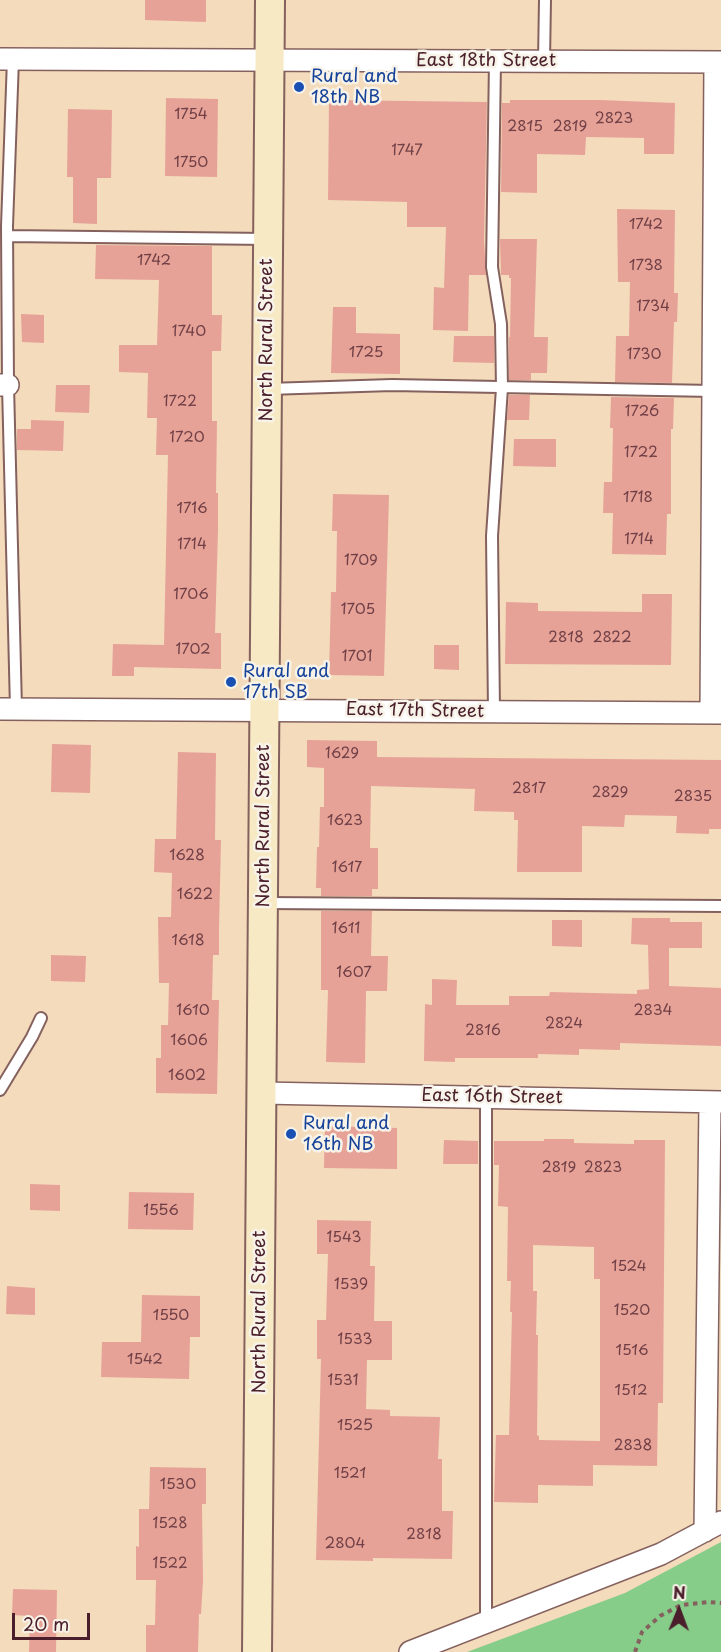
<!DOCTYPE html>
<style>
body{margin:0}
#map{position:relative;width:721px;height:1652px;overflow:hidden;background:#f3dbbc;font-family:"Playpen Sans",sans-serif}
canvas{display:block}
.north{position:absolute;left:649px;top:1580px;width:60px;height:60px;-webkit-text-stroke:4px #f7f3e8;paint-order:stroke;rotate:1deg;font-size:16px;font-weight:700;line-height:24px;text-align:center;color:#4a1f2b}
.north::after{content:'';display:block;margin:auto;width:21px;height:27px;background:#4a1f2b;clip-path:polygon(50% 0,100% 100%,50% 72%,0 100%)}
.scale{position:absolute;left:12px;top:1613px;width:78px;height:27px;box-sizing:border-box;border:3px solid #4a1f2b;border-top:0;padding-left:8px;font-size:18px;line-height:21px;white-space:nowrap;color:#4a1f2b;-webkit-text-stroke:4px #f7f3e8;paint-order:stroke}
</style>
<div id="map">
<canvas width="721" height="1652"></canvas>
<div class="north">N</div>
<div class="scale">20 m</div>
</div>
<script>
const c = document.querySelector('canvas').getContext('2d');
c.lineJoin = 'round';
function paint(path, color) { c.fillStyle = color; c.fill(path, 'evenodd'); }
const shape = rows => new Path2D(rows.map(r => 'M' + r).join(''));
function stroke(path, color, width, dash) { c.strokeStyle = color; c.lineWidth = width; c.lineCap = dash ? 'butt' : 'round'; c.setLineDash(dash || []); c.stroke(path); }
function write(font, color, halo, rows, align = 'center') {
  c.font = font + ' "Playpen Sans",sans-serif'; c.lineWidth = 5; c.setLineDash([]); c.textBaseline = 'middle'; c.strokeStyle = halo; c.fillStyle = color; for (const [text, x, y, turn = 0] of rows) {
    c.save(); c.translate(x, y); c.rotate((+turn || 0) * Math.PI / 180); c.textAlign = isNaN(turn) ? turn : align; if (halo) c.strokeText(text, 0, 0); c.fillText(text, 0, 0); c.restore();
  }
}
paint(shape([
 [721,1542,721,1652,467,1652,625,1593]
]), '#86cd89');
paint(shape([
 [145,0,206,0,206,22,145,20],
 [166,98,218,99,217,177,165,176],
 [329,100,487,102,484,240,486,275,469,275,468,331,433,330,434,287,444,288,446,227,407,227,407,202,328,200],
 [510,100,600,100,675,103,674,154,644,154,644,138,586,137,585,155,537,154,537,193,501,192,502,103,510,103],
 [68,109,112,110,111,178,97,178,97,224,73,223,73,177,67,177],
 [617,209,675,210,674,293,678,293,677,322,674,322,672,383,615,382,616,336,629,336,630,282,618,282],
 [500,239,537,239,534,337,548,337,547,373,531,373,531,380,509,380,509,337,510,337,511,278,509,278,509,275,501,275],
 [96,245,212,246,212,315,222,315,221,351,212,351,212,421,217,421,216,493,218,493,218,530,215,633,221,633,221,669,134,667,134,676,112,676,113,644,164,645,168,455,156,455,157,418,147,418,148,373,119,372,119,345,157,345,159,280,95,279],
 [333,307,356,307,356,333,400,334,400,374,331,373],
 [21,314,44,315,44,343,22,342],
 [454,336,494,336,494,363,453,362],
 [56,385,90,385,89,413,55,412],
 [509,395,530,395,529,420,507,420],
 [611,397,674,398,673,429,671,429,671,514,667,514,666,555,612,554,613,513,603,513,604,482,612,482,613,428,610,428],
 [31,420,64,421,63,451,17,450,17,429,31,429],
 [514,439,556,439,556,467,513,466],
 [333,494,389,495,384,676,329,675,331,592,336,592,337,531,332,531],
 [642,594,672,594,671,665,505,664,506,602,538,603,538,611,642,612],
 [434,645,459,645,459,670,434,669],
 [307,740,377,741,377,757,721,760,721,829,709,829,709,834,676,833,677,816,625,815,624,827,582,826,582,872,517,872,518,820,514,820,514,812,474,811,475,789,371,786,370,848,378,848,378,889,372,889,372,896,321,896,321,888,316,888,317,847,319,847,320,807,324,807,324,768,307,767],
 [52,744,91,745,90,793,51,792],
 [178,752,216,753,215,840,221,840,219,928,219,955,213,955,212,1000,219,1000,217,1094,156,1093,156,1058,161,1058,161,1025,168,1025,169,983,159,983,158,917,171,917,172,873,154,872,155,839,176,839],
 [321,911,372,911,371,956,388,956,387,991,366,991,365,1063,326,1062,328,990,321,990],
 [632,918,670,918,670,922,702,922,702,948,669,948,669,986,721,988,721,1046,620,1043,620,1050,579,1049,579,1055,538,1054,538,1058,455,1058,455,1062,424,1061,425,1004,432,1005,432,979,457,980,456,1005,509,1005,509,996,549,996,550,992,637,994,637,990,649,989,648,945,631,944],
 [552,920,582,920,582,947,552,946],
 [51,955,86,956,85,982,51,981],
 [325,1126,397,1128,397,1169,324,1168],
 [544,1139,574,1139,574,1143,634,1144,634,1140,665,1140,663,1403,658,1403,657,1466,593,1465,593,1486,538,1485,538,1503,494,1502,496,1435,509,1435,512,1312,510,1312,511,1281,507,1281,508,1207,498,1206,499,1165,494,1165,494,1141,544,1141],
 [533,1245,594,1247,594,1279,600,1279,600,1441,539,1440,539,1436,537,1435,538,1335,536,1335,537,1291,533,1291],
 [444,1140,478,1141,478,1164,443,1164],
 [30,1184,60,1185,60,1211,30,1210],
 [129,1192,194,1193,193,1230,128,1229],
 [317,1220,371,1221,370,1266,375,1266,374,1321,392,1321,392,1360,367,1360,366,1409,390,1410,390,1416,440,1417,438,1459,442,1459,442,1511,453,1511,452,1559,373,1558,373,1561,316,1560,321,1359,317,1359,317,1320,326,1320,328,1254,317,1254],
 [7,1286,35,1288,35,1315,6,1314],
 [142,1295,200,1296,200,1337,190,1337,189,1379,101,1377,102,1342,141,1342],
 [150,1467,206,1468,206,1504,202,1504,203,1581,201,1614,199,1614,198,1652,146,1652,146,1625,155,1625,156,1580,136,1580,136,1546,139,1547,139,1509,149,1509],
 [13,1589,57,1590,56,1652,29,1652,30,1616,12,1615]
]), '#e7a298');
const lane = shape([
 [13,59,7,226,8,385,16,709],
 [544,61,545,0],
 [7,236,268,239],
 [268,389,392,385,713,391],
 [494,711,492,536,502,388,501,324,492,267,495,61],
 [264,903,721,906],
 [0,1090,32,1037,41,1018],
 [486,1622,486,1097]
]);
const street = shape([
 [0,59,721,62],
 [0,385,8,385],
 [0,709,721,713],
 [711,713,715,62],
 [262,1093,721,1102],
 [705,1531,710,1102],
 [410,1652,661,1554,721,1522]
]);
const secondary = shape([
 [257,1652,270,0]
]);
stroke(lane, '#85615e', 14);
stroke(street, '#85615e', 24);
stroke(secondary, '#85615e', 32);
stroke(shape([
 [635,1652,642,1632,660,1616,681,1605,709,1602,721,1603]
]), '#85615e', 4, [4.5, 4.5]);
stroke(lane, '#fff', 10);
stroke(street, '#fff', 21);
stroke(secondary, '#f7e9c3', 28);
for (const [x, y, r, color] of [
 [299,87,6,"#1a4fb4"],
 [231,682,6,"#1a4fb4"],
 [291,1134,6,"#1a4fb4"]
]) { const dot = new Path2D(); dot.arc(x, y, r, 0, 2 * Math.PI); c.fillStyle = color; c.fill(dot); stroke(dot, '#f7f3e8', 2); }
write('15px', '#714046', null, [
 ["1754",191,115],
 ["2823",614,119],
 ["2815",525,127],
 ["2819",570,127],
 ["1747",407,151],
 ["1750",191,163],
 ["1742",646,225],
 ["1742",154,261],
 ["1738",646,266],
 ["1734",653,307],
 ["1740",189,332],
 ["1725",366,353],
 ["1730",644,355],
 ["1722",180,402],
 ["1726",642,412],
 ["1720",187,438],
 ["1722",641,453],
 ["1718",638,498],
 ["1716",192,509],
 ["1714",639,540],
 ["1714",192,545],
 ["1709",361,561],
 ["1706",191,595],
 ["1705",358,610],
 ["2818",566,638],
 ["2822",612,638],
 ["1702",193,650],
 ["1701",357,657],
 ["1629",342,754],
 ["2817",529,789],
 ["2829",610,793],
 ["2835",693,797],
 ["1623",345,821],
 ["1628",187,856],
 ["1617",347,868],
 ["1622",195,895],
 ["1611",346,929],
 ["1618",188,941],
 ["1607",354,973],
 ["1610",193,1011],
 ["2834",653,1011],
 ["2824",564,1024],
 ["2816",483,1031],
 ["1606",189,1041],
 ["1602",187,1076],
 ["2819",559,1168],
 ["2823",603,1168],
 ["1556",161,1211],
 ["1543",344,1238],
 ["1524",629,1267],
 ["1539",351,1285],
 ["1520",632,1311],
 ["1550",171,1316],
 ["1533",355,1340],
 ["1516",632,1351],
 ["1542",145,1360],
 ["1531",343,1381],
 ["1512",631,1391],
 ["1525",355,1426],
 ["2838",633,1446],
 ["1521",350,1474],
 ["1530",178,1485],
 ["1528",170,1524],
 ["2818",424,1535],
 ["2804",345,1544],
 ["1522",170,1564]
]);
write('18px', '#4a1f2b', '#f7f3e8', [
 ["East 18th Street",486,61],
 ["North Rural Street",267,340,-90],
 ["East 17th Street",415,711,1],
 ["North Rural Street",264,826,-90],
 ["East 16th Street",492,1097,1],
 ["North Rural Street",260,1312,-90]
]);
write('18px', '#164399', '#f7f3e8', [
 ["Rural and",311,77],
 ["18th NB",311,98],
 ["Rural and",243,672],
 ["17th SB",243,693],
 ["Rural and",303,1124],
 ["16th NB",303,1145]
], 'left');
</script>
